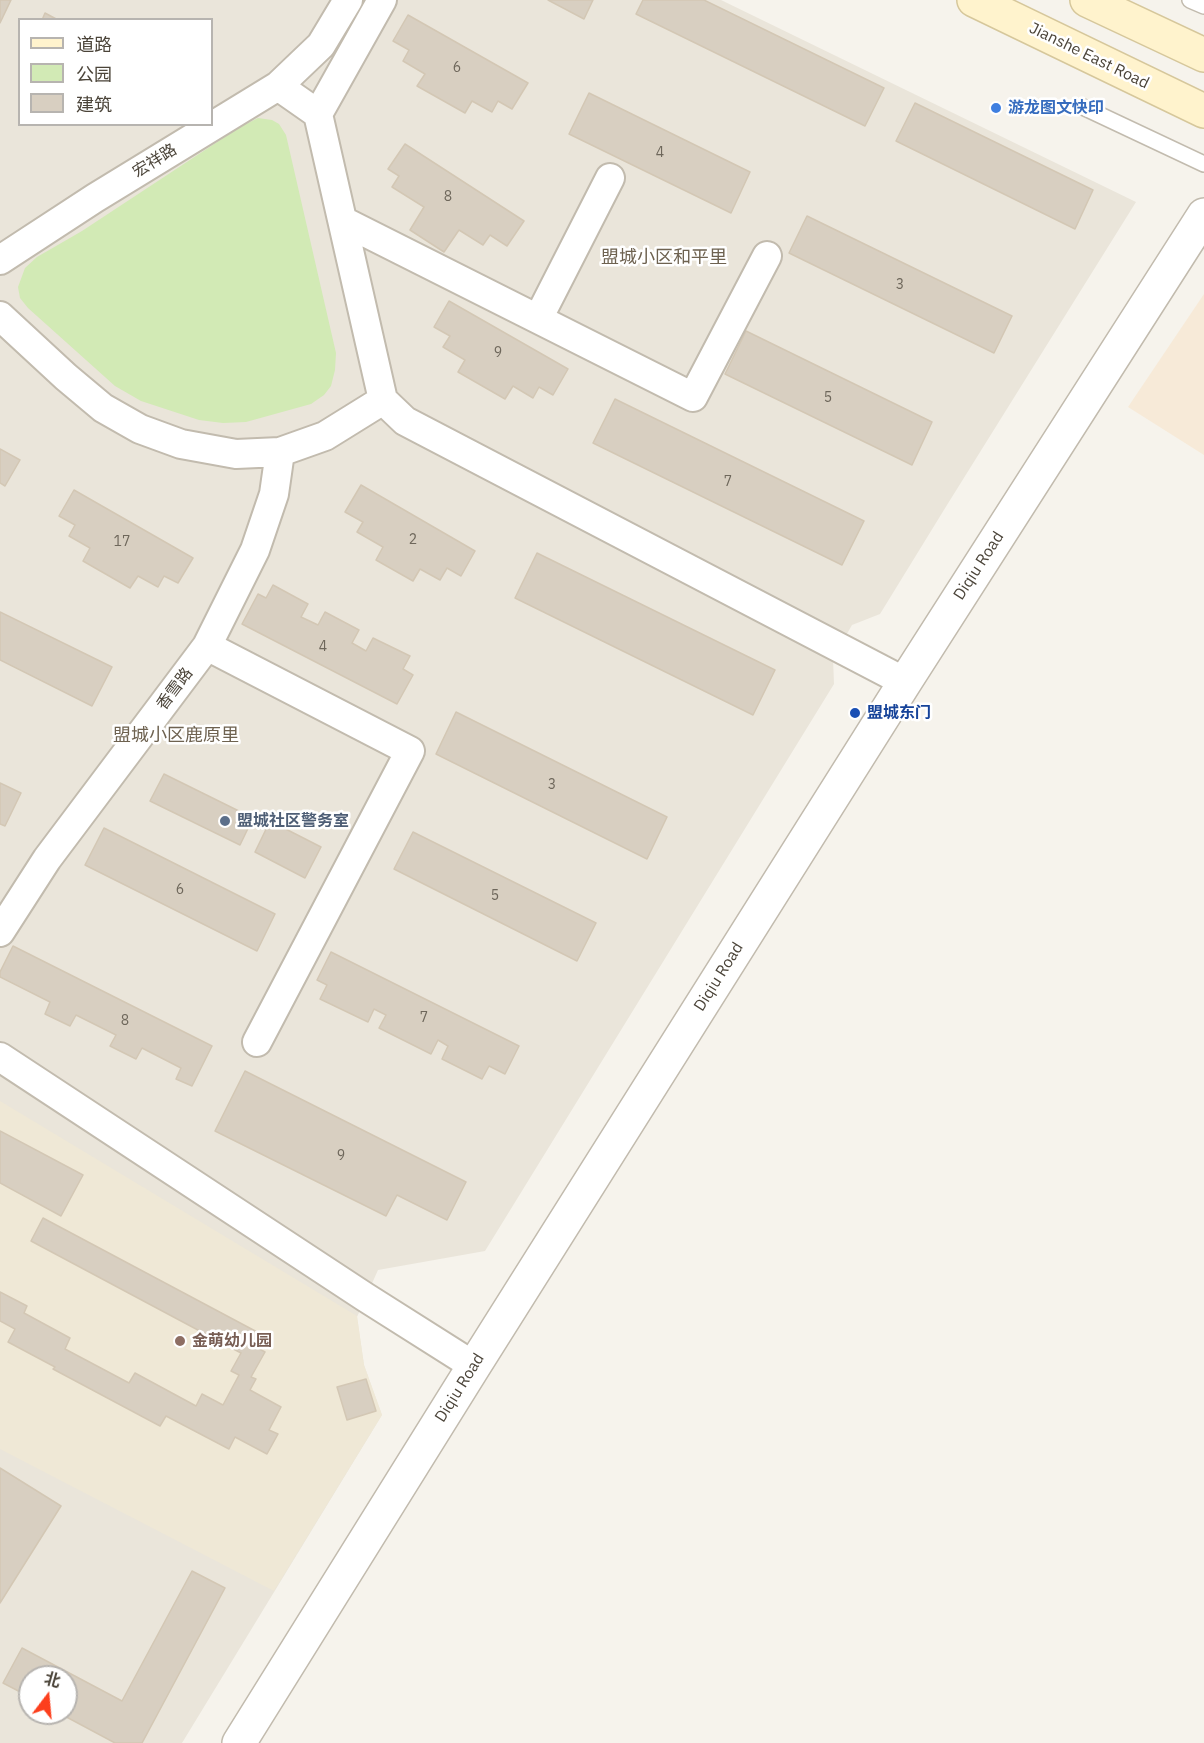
<!DOCTYPE html>
<meta charset="utf-8">
<style>
body{margin:0}
#map{position:relative;width:1204px;height:1743px;overflow:hidden;background:#f6f3ec;font-family:"IBM Plex Sans","Noto Sans SC",sans-serif}
canvas{display:block}
.legend{position:absolute;left:18px;top:18px;width:195px;height:108px;box-sizing:border-box;background:#fff;border:2px solid #b7b4b0;margin:0;padding:8px 10px;list-style:none;font-size:18px;color:#4b4439}
.legend li{display:flex;align-items:center;gap:12px;height:30px}
.legend b{width:30px;border:2px solid #b7b4b0}
.north{position:absolute;left:18px;top:1665px;width:60px;height:60px;box-sizing:border-box;background:#fff;border:2px solid #b7b4b0;border-radius:50%;rotate:16deg;font-size:16px;font-weight:700;line-height:24px;text-align:center;color:#4b4439}
.north::after{content:'';display:block;margin:auto;width:21px;height:27px;background:#fc3f1d;clip-path:polygon(50% 0,100% 100%,50% 72%,0 100%)}
</style>
<div id="map">
<canvas width="1204" height="1743"></canvas>
<ul class="legend">
<li><b style="height:8px;background:#fff3cd"></b>道路</li>
<li><b style="height:16px;background:#d2eab5"></b>公园</li>
<li><b style="height:16px;background:#d8cfc1"></b>建筑</li>
</ul>
<div class="north">北</div>
</div>
<script>
const c = document.querySelector('canvas').getContext('2d');
c.lineJoin = 'round';
function paint(path, color) { c.fillStyle = color; c.fill(path, 'evenodd'); }
const shape = rows => new Path2D(rows.map(r => 'M' + r).join(''));
function stroke(path, color, width, dash) { c.strokeStyle = color; c.lineWidth = width; c.lineCap = dash ? 'butt' : 'round'; c.setLineDash(dash || []); c.stroke(path); }
function write(font, color, halo, rows, align = 'center') {
  c.font = font + ' "IBM Plex Sans","Noto Sans SC",sans-serif'; c.lineWidth = 5; c.setLineDash([]); c.textBaseline = 'middle'; c.strokeStyle = halo; c.fillStyle = color; for (const [text, x, y, turn = 0] of rows) {
    c.save(); c.translate(x, y); c.rotate((+turn || 0) * Math.PI / 180); c.textAlign = isNaN(turn) ? turn : align; if (halo) c.strokeText(text, 0, 0); c.fillText(text, 0, 0); c.restore();
  }
}
paint(shape([
 [0,0,721,0,1136,202,947,505,880,614,852,625,833,658,834,684,485,1251,378,1270,357,1317,364,1365,382,1415,182,1743,0,1743],
 [20,20,212,20,212,124,20,124],
 [30,1677,66,1677,66,1713,30,1713]
]), '#eae5da');
paint(shape([
 [1204,294,1204,455,1128,407]
]), '#f7ead8');
paint(shape([
 [0,1101,357,1316,364,1365,382,1415,274,1591,0,1449]
]), '#efe8d6');
paint(shape([
 [258,118,272,120,279,124,286,135,336,353,335,370,331,386,324,395,311,404,246,422,223,423,199,420,141,401,115,386,28,308,20,298,18,287,25,268,37,257,82,231,240,127]
]), '#d2eab5');
const building = shape([
 [0,0,11,0,0,23,0,0],
 [548,0,593,0,584,19,548,0],
 [643,0,704,0,884,88,865,126,636,14,643,0],
 [45,13,58,20,42,20,45,13],
 [408,15,528,83,512,109,498,101,492,112,472,101,465,113,417,86,425,74,403,61,409,50,393,41,408,15],
 [589,93,750,172,731,213,569,134,589,93],
 [915,103,1093,190,1075,229,896,141,915,103],
 [405,144,524,221,507,246,490,235,483,245,459,230,444,252,410,230,424,207,392,187,399,176,388,169,405,144],
 [807,216,1012,316,994,353,789,253,807,216],
 [449,301,568,369,553,395,539,387,533,398,513,386,505,399,458,372,465,360,443,347,450,336,434,327,449,301],
 [746,331,932,422,912,465,725,374,746,331],
 [615,399,864,521,842,565,593,443,615,399],
 [0,449,20,460,5,486,0,483,0,449],
 [361,485,475,551,461,576,447,568,440,580,420,569,413,581,376,560,383,547,357,532,363,522,345,512,361,485],
 [74,490,193,558,178,583,164,576,158,587,138,576,130,588,83,561,90,548,69,536,75,525,59,516,74,490],
 [537,553,775,670,753,715,515,598,537,553],
 [273,585,308,604,301,617,318,625,325,612,359,630,352,643,366,651,373,638,410,656,403,669,413,675,397,704,242,624,258,594,266,598,273,585],
 [0,612,112,667,92,706,0,660,0,612],
 [456,712,667,817,647,859,436,754,456,712],
 [164,774,253,818,240,845,150,801,164,774],
 [0,783,21,793,5,826,0,824,0,783],
 [270,821,321,847,305,878,255,852,270,821],
 [104,828,275,914,257,951,85,865,104,828],
 [413,832,596,923,577,961,394,869,413,832],
 [13,946,212,1046,192,1086,176,1079,181,1068,142,1048,136,1059,110,1046,116,1035,76,1015,70,1026,45,1014,50,1002,0,977,0,972,13,946],
 [331,952,519,1046,505,1074,489,1066,482,1079,442,1059,448,1046,438,1040,431,1054,379,1028,386,1015,374,1009,368,1022,320,999,327,985,317,980,331,952],
 [245,1071,466,1182,447,1220,397,1195,386,1216,215,1131,245,1071],
 [0,1131,83,1175,61,1216,0,1183,0,1131],
 [43,1218,259,1333,252,1345,265,1352,251,1377,256,1379,250,1390,281,1407,269,1430,278,1434,267,1454,235,1437,229,1449,166,1416,160,1426,53,1369,55,1367,8,1342,15,1329,0,1321,0,1292,27,1306,24,1313,70,1338,65,1349,129,1383,135,1373,196,1406,202,1394,223,1405,239,1375,231,1371,241,1353,31,1241,43,1218],
 [366,1379,376,1411,347,1420,337,1387,366,1379],
 [0,1468,61,1506,0,1603,0,1468],
 [192,1571,225,1588,142,1743,115,1743,59,1713,66,1713,66,1677,30,1677,30,1697,3,1683,22,1648,122,1701,192,1571]
]);
paint(building, '#d8cfc1');
stroke(building, '#d3c7b4', 1.5);
const service = shape([
 [1190,0,1204,6],
 [1083,107,1204,164]
]);
const minor = shape([
 [278,86,318,114,383,400,405,421,905,682],
 [318,114,382,0],
 [343,221,693,397,767,256],
 [0,260,95,198,278,86,321,45,348,0],
 [0,316,66,377,103,408,140,429,181,444,236,454,280,452,325,436,383,400],
 [538,319,610,178],
 [207,646,410,751,257,1042],
 [0,932,47,859,207,646,255,550,274,494,280,452],
 [0,1057,365,1297,474,1366]
]);
const tertiary = shape([
 [239,1743,474,1366,905,682,1204,215]
]);
const secondary = shape([
 [974,0,1204,111],
 [1087,0,1204,55]
]);
stroke(service, '#c2bbae', 18);
stroke(minor, '#c2bbae', 32);
stroke(tertiary, '#c2bbae', 36);
stroke(secondary, '#d6c79b', 36);
stroke(service, '#fff', 15);
stroke(minor, '#fff', 28);
stroke(tertiary, '#fff', 33);
stroke(secondary, '#fff3cd', 33);
for (const [x, y, r, color] of [
 [996,108,6,"#3f7fe0"],
 [855,713,6,"#1a4fb4"],
 [225,821,6,"#5c6f8a"],
 [180,1341,6,"#8d6e63"]
]) { const dot = new Path2D(); dot.arc(x, y, r, 0, 2 * Math.PI); c.fillStyle = color; c.fill(dot); stroke(dot, '#fff', 2); }
write('14px', '#6e675b', null, [
 ["6",457,68],
 ["4",660,153],
 ["8",448,197],
 ["3",900,285],
 ["9",498,353],
 ["5",828,398],
 ["7",728,482],
 ["2",413,540],
 ["17",122,542],
 ["4",323,647],
 ["3",552,785],
 ["6",180,890],
 ["5",495,896],
 ["7",424,1018],
 ["8",125,1021],
 ["9",341,1156]
]);
write('16px', '#4b4439', '#fff', [
 ["Jianshe East Road",1089,56,26],
 ["宏祥路",155,161,-32],
 ["Diqiu Road",979,566,-57],
 ["香雪路",175,689,-53],
 ["Diqiu Road",719,977,-58],
 ["Diqiu Road",460,1388,-58]
]);
write('bold 16px', '#366cbe', '#fff', [
 ["游龙图文快印",1008,108]
], 'left');
write('bold 16px', '#164399', '#fff', [
 ["盟城东门",867,713]
], 'left');
write('bold 16px', '#4e5e75', '#fff', [
 ["盟城社区警务室",237,821]
], 'left');
write('bold 16px', '#785e54', '#fff', [
 ["金萌幼儿园",192,1341]
], 'left');
write('18px', '#6e6250', '#fff', [
 ["盟城小区和平里",664,258],
 ["盟城小区鹿原里",176,736]
]);
</script>
